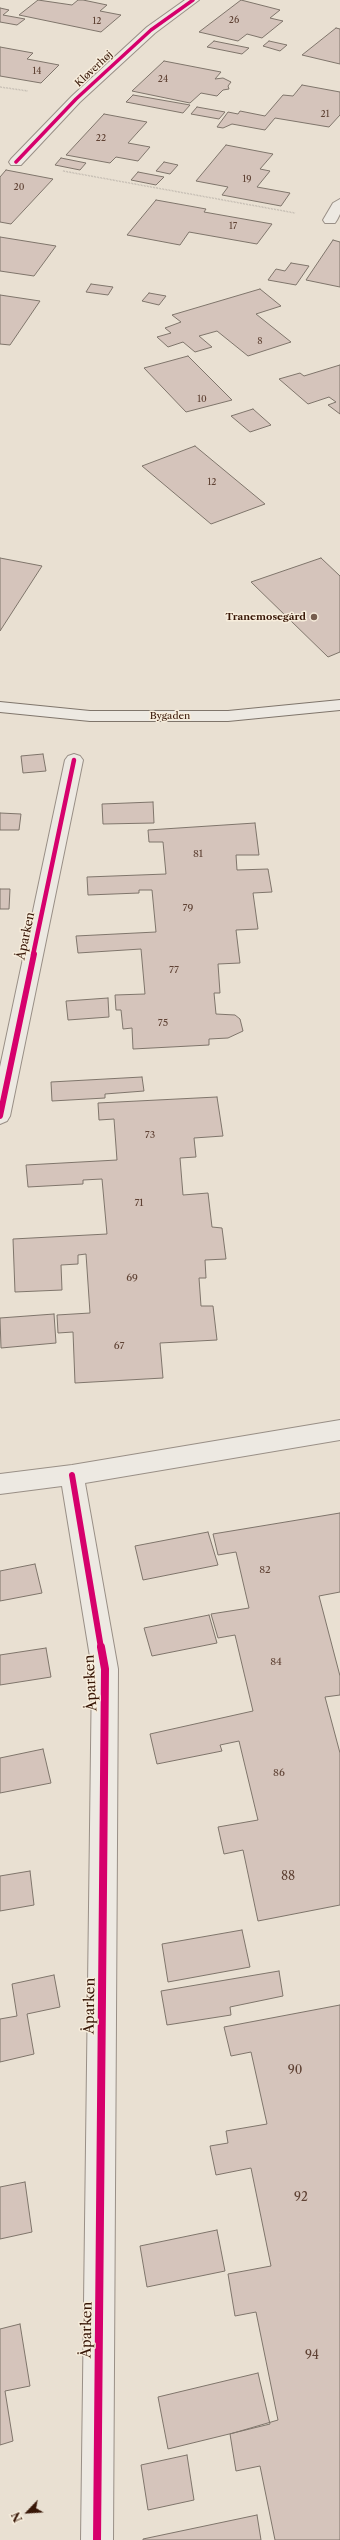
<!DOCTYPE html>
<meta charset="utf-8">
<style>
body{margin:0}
#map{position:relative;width:340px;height:2540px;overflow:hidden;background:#e9e0d2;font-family:"Libre Caslon Text",serif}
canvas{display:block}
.north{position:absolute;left:8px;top:2492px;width:40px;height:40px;-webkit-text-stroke:3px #f7eddc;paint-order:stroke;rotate:245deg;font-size:11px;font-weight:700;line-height:16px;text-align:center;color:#381707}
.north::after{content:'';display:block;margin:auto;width:14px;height:18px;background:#381707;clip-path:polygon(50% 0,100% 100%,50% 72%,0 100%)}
</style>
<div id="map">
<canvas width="340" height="2540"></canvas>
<div class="north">N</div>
</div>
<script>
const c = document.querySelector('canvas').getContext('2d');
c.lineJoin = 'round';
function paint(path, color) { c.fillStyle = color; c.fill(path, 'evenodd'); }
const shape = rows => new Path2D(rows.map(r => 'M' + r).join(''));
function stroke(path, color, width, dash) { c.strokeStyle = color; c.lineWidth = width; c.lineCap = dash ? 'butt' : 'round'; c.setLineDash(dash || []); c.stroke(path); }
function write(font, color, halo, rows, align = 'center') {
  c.font = font + ' "Libre Caslon Text",serif'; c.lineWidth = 3; c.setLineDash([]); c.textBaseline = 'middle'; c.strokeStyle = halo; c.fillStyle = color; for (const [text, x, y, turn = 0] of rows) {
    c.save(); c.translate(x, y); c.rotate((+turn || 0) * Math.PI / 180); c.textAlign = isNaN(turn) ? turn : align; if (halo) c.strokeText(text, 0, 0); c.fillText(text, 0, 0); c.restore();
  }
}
const building = shape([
 [38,0,72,5,78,0,83,0,107,5,100,11,121,15,101,32,19,15,38,0],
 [241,0,280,10,270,18,283,21,262,38,247,34,238,41,199,32,241,0],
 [0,8,9,10,3,15,25,19,17,25,0,22,0,8],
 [336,28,340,29,340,64,302,55,336,28],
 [214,41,249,48,242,54,207,47,214,41],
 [269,41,287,45,280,51,263,46,269,41],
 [0,47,33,53,27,59,59,65,41,83,0,76,0,47],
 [164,61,221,72,215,79,223,78,231,82,228,86,229,89,223,90,217,96,201,93,190,103,132,91,164,61],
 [302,85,340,92,340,115,329,127,275,118,265,130,232,124,223,128,217,127,228,112,238,114,240,111,265,116,283,95,293,96,302,85],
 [133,95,190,105,183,113,126,102,133,95],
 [197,107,225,112,219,119,191,114,197,107],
 [104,114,147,122,128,143,150,147,138,161,116,157,110,163,66,155,104,114],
 [226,145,273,154,260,169,270,171,257,187,290,193,281,206,222,195,228,187,196,181,226,145],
 [61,158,86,163,80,170,55,165,61,158],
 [164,162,178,165,170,174,156,171,164,162],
 [6,170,53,179,11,224,0,222,0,177,6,170],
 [138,172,164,177,156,185,131,180,138,172],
 [156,200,206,209,204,212,272,224,257,244,189,232,180,245,127,235,156,200],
 [0,237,56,246,34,276,0,271,0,237],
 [333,240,340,242,340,287,306,280,333,240],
 [291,263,309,266,296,285,268,280,276,269,285,271,291,263],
 [91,284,113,287,108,295,86,292,91,284],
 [260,289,281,306,256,314,291,342,248,356,217,331,199,336,212,347,195,352,183,342,168,347,157,337,171,333,165,328,181,322,172,315,260,289],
 [149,293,166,296,159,305,142,301,149,293],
 [0,295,40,301,10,345,0,344,0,295],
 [188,356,232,400,186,412,144,368,188,356],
 [340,365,340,414,328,405,336,402,329,397,308,404,279,379,300,373,304,376,340,365],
 [253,409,271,425,250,432,231,416,253,409],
 [195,446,265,504,211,524,142,466,195,446],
 [0,558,42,566,0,631,0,558],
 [321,558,340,576,340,652,328,657,251,582,321,558],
 [43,754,46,771,23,773,21,756,43,754],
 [153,802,154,823,103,824,102,804,153,802],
 [0,813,21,814,19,830,0,830,0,813],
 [255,823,259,855,236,855,237,870,268,869,272,892,253,893,258,929,236,930,240,963,218,964,220,993,214,993,216,1014,235,1015,240,1019,243,1031,228,1038,209,1039,209,1045,133,1049,132,1028,123,1029,121,1010,116,1010,115,995,145,994,141,949,78,953,76,936,156,932,152,890,139,890,139,893,88,895,87,877,166,874,163,842,149,842,148,830,255,823],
 [0,889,10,889,9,909,0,909,0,889],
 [108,998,109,1017,68,1020,66,1001,108,998],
 [142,1077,144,1091,105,1094,105,1098,52,1101,51,1082,142,1077],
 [217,1097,223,1136,194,1138,196,1157,180,1158,183,1195,208,1193,212,1227,222,1228,226,1259,205,1260,206,1278,199,1278,201,1306,213,1306,217,1340,160,1343,163,1378,75,1383,73,1332,58,1333,57,1315,90,1313,86,1254,78,1255,78,1264,61,1265,62,1290,15,1292,13,1239,107,1234,102,1179,83,1180,83,1184,28,1187,26,1165,117,1160,114,1119,99,1120,98,1103,217,1097],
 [54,1314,56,1343,1,1348,0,1318,54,1314],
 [340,1513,340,1592,319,1596,340,1676,340,1695,325,1697,340,1753,340,1905,258,1921,243,1850,224,1854,218,1827,258,1820,239,1741,220,1745,222,1751,157,1764,150,1734,253,1711,235,1635,218,1638,211,1614,249,1608,236,1552,218,1555,213,1534,340,1513],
 [208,1532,218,1565,143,1580,135,1546,208,1532],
 [35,1564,42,1593,0,1601,0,1571,35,1564],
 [209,1615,217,1643,152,1656,144,1628,209,1615],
 [46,1648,51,1677,0,1685,0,1655,46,1648],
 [43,1749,51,1783,0,1793,0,1758,43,1749],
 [30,1871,34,1905,0,1911,0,1876,30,1871],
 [242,1930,250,1967,168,1982,162,1944,242,1930],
 [279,1971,283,1996,230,2007,231,2015,167,2025,161,1991,279,1971],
 [54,1975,60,2007,27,2014,34,2054,0,2062,0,2019,17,2016,12,1984,54,1975],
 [340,2005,340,2540,275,2540,260,2466,236,2471,230,2434,278,2420,256,2312,235,2316,228,2274,271,2266,251,2168,216,2175,210,2146,228,2143,226,2131,267,2124,251,2052,231,2056,224,2027,340,2005],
 [25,2182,32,2232,0,2239,0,2187,25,2182],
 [217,2230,225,2271,147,2287,140,2246,217,2230],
 [20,2324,30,2386,5,2391,13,2441,0,2445,0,2329,20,2324],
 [258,2373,270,2424,168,2449,158,2397,258,2373],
 [187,2455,194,2500,148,2510,141,2465,187,2455],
 [257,2515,261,2540,143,2540,143,2539,257,2515]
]);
paint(building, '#d5c4bb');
stroke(building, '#7f756b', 1);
const street = shape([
 [185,0,199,0,155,33,80,102,21,165,11,165,9,162,11,159,72,96,147,27,185,0],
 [340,199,340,214,337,220,335,223,325,223,323,220,333,203,340,199],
 [74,754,80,756,83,760,10,1116,7,1121,0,1124,0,1067,65,760,68,756,74,754],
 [340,1420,340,1440,85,1483,118,1669,113,2540,81,2540,92,1669,62,1486,0,1494,0,1474,72,1465,340,1420]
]);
const secondary = shape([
 [340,700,340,710,228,721,90,721,0,712,0,702,90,711,228,711,340,700]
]);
stroke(street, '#998f86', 2);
stroke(secondary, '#7f756b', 2);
stroke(shape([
 [0,87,28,91],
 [63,171,295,213]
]), '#aaa39c', 1.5, [0.5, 1]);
paint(street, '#ede9e2');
paint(secondary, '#ede9e2');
stroke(shape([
 [16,162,76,99,151,30,193,0]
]), '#d6006c', 3.5);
stroke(shape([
 [33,955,74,760]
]), '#d6006c', 4.5);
stroke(shape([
 [0,1116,34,954],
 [72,1475,101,1648]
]), '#d6006c', 6);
stroke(shape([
 [97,2540,105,1669,101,1647]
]), '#d6006c', 8);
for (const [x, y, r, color] of [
 [314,617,4,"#765d4e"]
]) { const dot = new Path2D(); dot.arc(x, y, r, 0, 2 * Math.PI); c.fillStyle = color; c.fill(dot); stroke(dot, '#f7eddc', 1.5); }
write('9px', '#5f4234', null, [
 ["26",234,20],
 ["12",97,21],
 ["14",37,71],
 ["24",163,79],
 ["21",325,114],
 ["22",101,138],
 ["19",247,179],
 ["20",19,187],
 ["17",233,226],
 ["8",260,341],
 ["10",202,399],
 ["12",212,482]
]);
write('10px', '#381707', '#f7eddc', [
 ["Kløverhøj",94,69,-43],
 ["Bygaden",170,716]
]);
write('bold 10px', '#381707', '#f7eddc', [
 ["Tranemosegård",306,617]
], 'right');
write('10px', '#5f4234', null, [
 ["81",198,854],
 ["79",188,908],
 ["77",174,970],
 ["75",163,1023],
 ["73",150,1135],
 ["71",139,1203],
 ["69",132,1278],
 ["67",119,1346],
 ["82",265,1570],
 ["84",276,1662],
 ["86",279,1773]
]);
write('12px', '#381707', '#f7eddc', [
 ["Åparken",26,936,-78]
]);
write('12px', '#5f4234', null, [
 ["88",288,1877],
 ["90",295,2071],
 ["92",301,2198],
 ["94",312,2356]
]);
write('14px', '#381707', '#f7eddc', [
 ["Åparken",91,1683,-93],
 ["Åparken",90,2006,-89],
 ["Åparken",87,2330,-89]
]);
</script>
